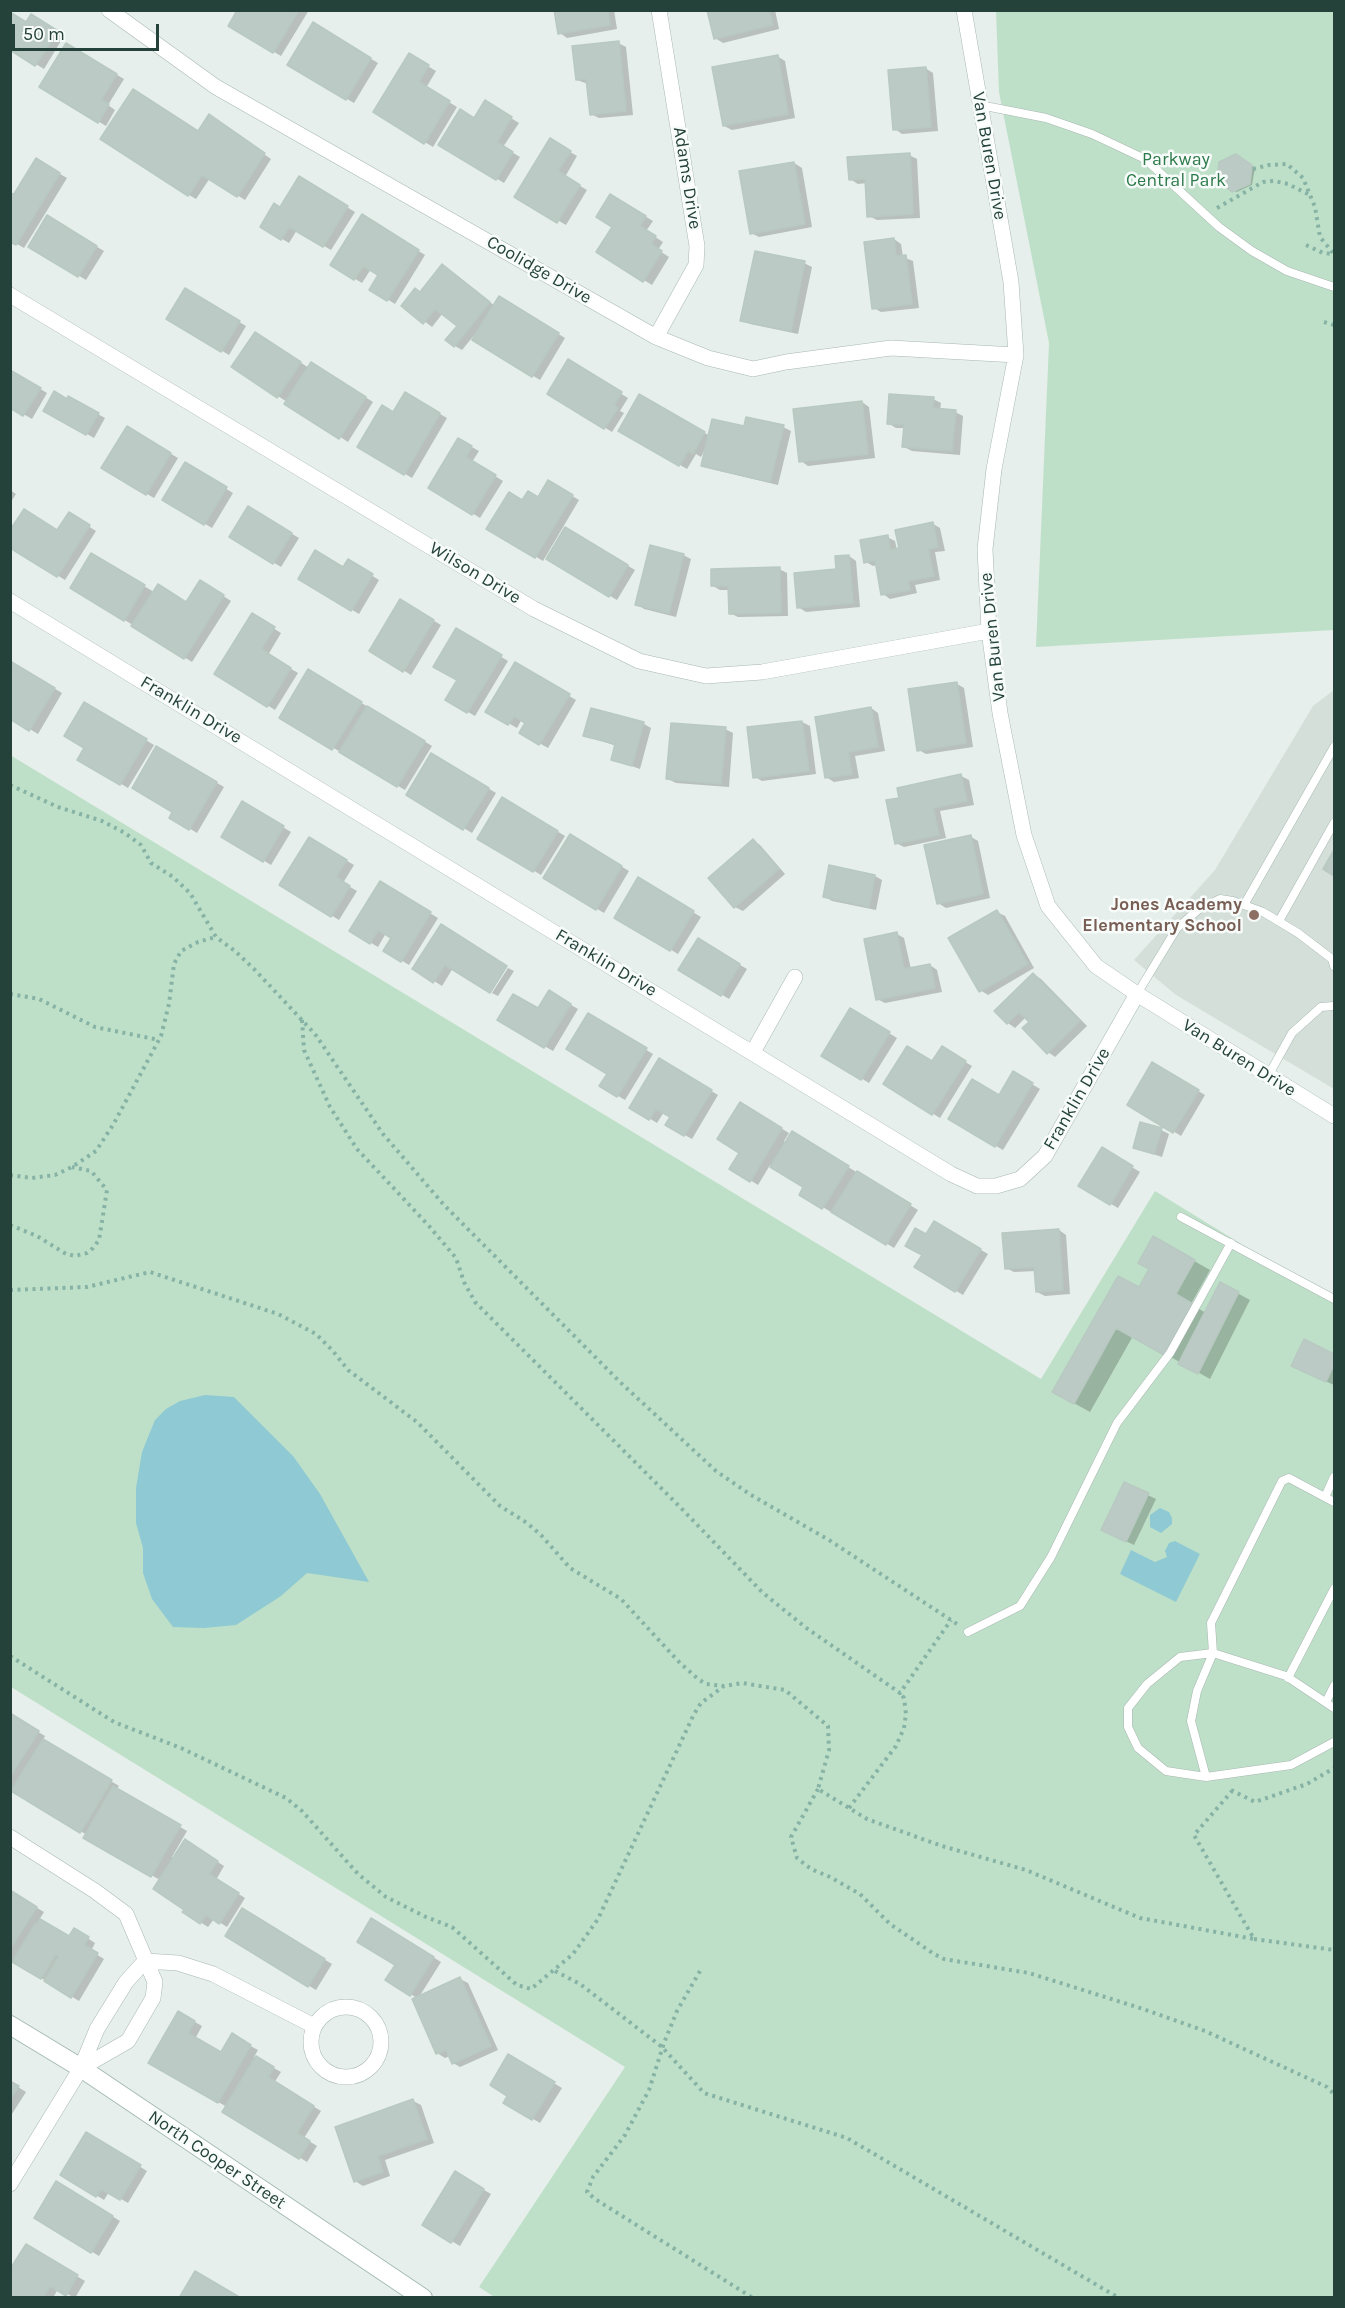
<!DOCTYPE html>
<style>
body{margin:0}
#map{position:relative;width:1345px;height:2308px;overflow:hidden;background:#e6efeb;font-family:Karla,sans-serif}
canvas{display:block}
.frame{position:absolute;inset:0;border:12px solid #24423a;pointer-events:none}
.scale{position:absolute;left:12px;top:24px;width:147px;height:27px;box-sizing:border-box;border:3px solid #24423a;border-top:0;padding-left:8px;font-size:18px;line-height:21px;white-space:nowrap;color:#24423a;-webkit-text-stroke:4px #f7fbf9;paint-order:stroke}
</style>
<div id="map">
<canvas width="1345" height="2308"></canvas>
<div class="frame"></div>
<div class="scale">50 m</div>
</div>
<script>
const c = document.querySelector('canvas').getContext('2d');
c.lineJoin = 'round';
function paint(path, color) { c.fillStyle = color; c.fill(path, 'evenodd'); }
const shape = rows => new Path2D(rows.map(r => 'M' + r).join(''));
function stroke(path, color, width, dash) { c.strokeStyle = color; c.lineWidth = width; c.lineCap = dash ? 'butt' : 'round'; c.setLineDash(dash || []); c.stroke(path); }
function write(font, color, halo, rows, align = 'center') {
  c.font = font + ' Karla,sans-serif'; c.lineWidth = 5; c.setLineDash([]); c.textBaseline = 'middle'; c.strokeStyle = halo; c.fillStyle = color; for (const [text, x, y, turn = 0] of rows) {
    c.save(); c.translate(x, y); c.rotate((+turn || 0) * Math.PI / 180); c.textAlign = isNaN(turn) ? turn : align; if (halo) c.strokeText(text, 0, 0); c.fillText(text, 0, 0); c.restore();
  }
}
paint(shape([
 [1334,690,1334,1089,1176,995,1134,960,1215,870,1313,706]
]), '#d4dfda');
paint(shape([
 [996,11,1334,11,1334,630,1036,647,1049,343,999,92],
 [10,755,1041,1379,1155,1191,1334,1301,1334,2297,496,2298,479,2287,625,2067,11,1687]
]), '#bfe0c8');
paint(shape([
 [205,1395,234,1397,293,1456,320,1494,369,1582,307,1573,281,1596,236,1625,204,1628,173,1627,152,1599,143,1573,143,1548,136,1523,136,1488,142,1452,155,1420,166,1409,180,1401],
 [1160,1508,1169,1512,1172,1518,1172,1524,1161,1533,1150,1527,1150,1515],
 [1175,1541,1200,1554,1176,1602,1120,1574,1131,1550,1155,1562,1167,1557,1165,1551,1169,1543]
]), '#8ec9d4');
paint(shape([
 [239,10,309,10,281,56,230,26],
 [556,10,614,10,617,29,567,38,560,33],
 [709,10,775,10,779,29,723,43,715,38],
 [31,16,64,36,44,69,11,49],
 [313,24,378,63,354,103,289,65],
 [618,43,626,47,633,115,599,118,591,114,588,84,577,80],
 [66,45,124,79,108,105,115,110,106,126,41,87],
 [409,55,436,71,426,88,457,107,433,147,375,112],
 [777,56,785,61,795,118,732,130,724,126],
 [925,68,933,73,938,131,902,134,895,129],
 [485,102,519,123,503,147,520,157,504,183,440,144,475,119],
 [216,121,271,159,245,200,210,178,196,199,189,195,199,132],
 [550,140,577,156,565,177,587,190,566,225,516,196],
 [909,155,917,159,920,218,877,220,869,216,867,183,858,184,850,179],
 [1240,158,1255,168,1252,185,1237,192,1233,190],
 [36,160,67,178,24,248,10,240,14,196],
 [794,163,802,168,812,227,759,237,751,233],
 [299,178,355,212,331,250,297,230,289,243,262,227,280,209],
 [611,196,653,221,646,231,663,242,658,250,669,257,652,285,598,252,614,226],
 [362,216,425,255,395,304,371,289,380,275,371,269,362,283,332,265],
 [47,217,104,251,86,280,30,246],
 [894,239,901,244,903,257,913,261,919,308,881,312,874,308],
 [804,263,812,267,798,334,750,324,742,320],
 [449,270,495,306,500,298,565,338,540,380,474,340,478,334,476,333,462,350,455,346,448,340,459,326,443,313,432,327,403,305],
 [185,290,246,326,229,355,168,318],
 [263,338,309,368,319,368,373,402,348,442,278,396],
 [568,362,628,398,620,411,624,413,612,432,549,393],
 [10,371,47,393,32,419,13,408,10,413],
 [405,394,447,418,412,478,359,446,393,414],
 [640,396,710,436,745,428,783,427,791,431,778,485,711,469,703,465,706,447,701,457,696,454,687,469,620,430],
 [69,398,105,418,94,438,45,410,67,401],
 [933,399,941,403,940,410,955,412,963,416,960,455,912,451,904,447,905,428,896,428,888,423],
 [862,402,869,407,875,458,808,466,801,461],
 [127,428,178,458,154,498,103,468],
 [459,440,479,451,472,462,503,481,480,518,430,487],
 [185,464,233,493,212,528,164,499],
 [549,482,579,500,543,561,489,528,523,502,539,499],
 [10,490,16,494,10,503],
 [248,508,299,538,281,567,231,537],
 [69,514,96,531,65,580,10,546,58,532],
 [933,524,940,528,945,551,935,552,940,580,915,585,917,593,890,599,883,594,877,565,873,566,866,562,887,537,895,541,897,550],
 [566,529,635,570,617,600,548,559],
 [91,555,154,592,187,604,208,586,231,601,192,662,72,587],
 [683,555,691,559,676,617,644,609,637,604],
 [849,556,856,561,860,607,806,612,798,607,838,570],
 [348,561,379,580,359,614,300,579,344,569],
 [779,569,787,573,788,616,738,617,730,613,730,590,720,590,713,586],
 [400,601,441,625,411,675,371,650],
 [252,615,281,633,268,655,298,673,275,710,216,673],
 [457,630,508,661,475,716,447,700,459,680],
 [10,662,62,693,38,734,10,717],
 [516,664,576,700,548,748,521,733,527,722,522,719,517,728,487,711],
 [309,671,432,746,405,790,281,717],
 [957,684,964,688,973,747,926,754,919,750],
 [85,704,154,745,128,788,79,759,87,747],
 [871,708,878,713,885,751,855,756,859,778,834,782,826,777],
 [593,709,644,724,651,728,640,769,612,759,616,746,585,735],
 [802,722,810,726,816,774,762,781,755,777],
 [725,729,733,733,729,787,676,783,668,779],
 [157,748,224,787,197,833,171,817,175,812],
 [432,755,496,793,472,833,408,794],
 [961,776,969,780,974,805,940,811,946,838,904,847,896,843,901,799],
 [503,799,565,836,541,875,479,838],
 [243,803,291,832,271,865,223,836],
 [570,836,629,871,604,913,545,878],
 [971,837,978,841,990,898,946,908,938,903],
 [310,839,354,865,343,883,357,891,339,920,281,884],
 [753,841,760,845,785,874,743,911,735,907],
 [830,867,875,876,882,880,876,910,832,901,824,896],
 [639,880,701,917,678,954,616,917],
 [380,883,438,918,409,965,386,951,393,937,386,933,378,947,351,931],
 [997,912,1005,916,1034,968,988,995,980,990],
 [441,926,453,968,442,986,414,968],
 [897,934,904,938,911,969,930,965,937,970,942,992,885,1003,877,999],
 [698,940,747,969,729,999,681,970],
 [508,968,514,971,498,996,492,993],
 [1033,974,1041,979,1087,1026,1055,1057,1048,1052,1026,1017,1015,1028,1008,1023,996,1011],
 [549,992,578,1009,553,1051,499,1020,538,1010],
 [851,1010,897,1038,869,1083,823,1055],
 [588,1015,653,1054,625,1100,601,1086,609,1073],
 [942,1048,972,1066,940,1118,885,1084,933,1063],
 [660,1060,718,1095,692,1139,667,1125,672,1116,664,1112,657,1123,631,1107],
 [1153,1064,1205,1095,1181,1136,1129,1104],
 [1013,1073,1040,1089,1003,1150,950,1119,999,1096],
 [740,1104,789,1133,784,1141,787,1143,793,1133,918,1210,894,1248,832,1210,831,1212,801,1194,805,1187,770,1165,758,1185,731,1168,741,1152],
 [1161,1130,1169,1134,1162,1157,1134,1148],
 [1102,1149,1140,1172,1118,1208,1080,1186],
 [934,1223,988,1254,963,1295,916,1267,924,1255,926,1236],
 [1059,1230,1066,1235,1070,1294,1045,1296,1037,1292,1036,1271,1014,1272,1006,1268],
 [1154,1238,1210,1270,1191,1304,1206,1313,1221,1284,1250,1300,1210,1379,1133,1336,1090,1412,1054,1392,1139,1289,1151,1269],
 [1305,1341,1334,1355,1334,1385,1301,1370],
 [1125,1484,1156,1499,1134,1545,1111,1534],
 [10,1715,45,1736,43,1740,119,1786,116,1790,187,1831,172,1857,174,1859,193,1846,224,1866,216,1880,245,1898,227,1927,214,1919,208,1927,184,1912,186,1909,160,1880,85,1837,87,1835,10,1789],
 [10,1892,44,1912,39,1920,70,1938,75,1930,95,1943,91,1951,104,1959,79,2001,13,1961,10,1962],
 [242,1910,332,1964,316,1990,227,1936],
 [372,1920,441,1962,419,1997,460,1979,468,1983,498,2050,460,2067,453,2063,450,2056,445,2058,437,2053,417,1998,387,1980,397,1964],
 [179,2013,202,2026,195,2039,222,2054,232,2036,258,2050,254,2057,281,2072,274,2083,321,2111,304,2138,317,2146,307,2162,224,2111,227,2107,150,2063],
 [509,2056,562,2088,540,2123,505,2102,509,2095],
 [10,2082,26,2092,10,2117],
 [413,2101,421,2105,434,2143,385,2160,390,2176,363,2186,355,2181],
 [86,2134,147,2171,128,2203,109,2192,104,2200,62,2174],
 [455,2173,491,2194,460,2246,424,2225],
 [57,2183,120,2221,99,2256,36,2218],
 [26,2246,85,2281,75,2298,58,2289,53,2298,18,2298]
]), '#0003');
const building = shape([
 [237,10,299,10,273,53,228,26,237,10],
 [554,10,608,10,610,25,558,34,554,10],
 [707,10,769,10,773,25,714,39,707,10],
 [10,12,26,22,31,14,58,31,35,66,10,50,10,12],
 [313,22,371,58,346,100,287,65,313,22],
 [619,41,626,111,590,115,586,79,576,80,572,46,619,41],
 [66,43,117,74,101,100,109,104,98,123,39,87,66,43],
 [409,53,429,65,419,82,450,101,424,144,373,112,409,53],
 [778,55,788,114,723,126,712,67,778,55],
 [926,67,931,127,893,130,888,70,926,67],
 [133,89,198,131,209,114,265,153,237,197,202,175,188,196,100,139,133,89],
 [485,100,512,117,497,142,513,152,496,180,438,145,460,109,474,118,485,100],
 [550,138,571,151,558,171,580,185,557,223,514,197,550,138],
 [910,153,913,214,867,217,865,179,849,180,847,157,910,153],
 [1236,154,1252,165,1250,184,1232,192,1217,180,1219,162,1236,154],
 [36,158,60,173,16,245,10,242,10,193,14,194,36,158],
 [794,162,805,224,750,234,739,171,794,162],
 [299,176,348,206,323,247,289,227,281,240,260,227,274,203,280,207,299,176],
 [610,194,646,216,640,226,656,236,651,244,662,251,643,282,596,252,612,227,596,217,610,194],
 [362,214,419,250,387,301,369,290,378,275,363,266,354,280,330,265,362,214],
 [47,215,97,246,78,277,28,247,47,215],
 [894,238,896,256,906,255,912,304,872,309,864,242,894,238],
 [755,251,805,261,791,331,740,321,755,251],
 [442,264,490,302,454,347,445,340,457,326,435,309,423,324,401,306,415,288,420,292,442,264],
 [185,288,240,321,221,352,166,319,185,288],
 [499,296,559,333,532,377,472,340,499,296],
 [255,332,301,362,277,398,231,367,255,332],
 [568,359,622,392,614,405,618,408,604,429,547,394,568,359],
 [311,362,366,397,339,439,284,404,311,362],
 [10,370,41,388,23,416,10,408,10,370],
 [54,391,67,399,68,396,99,413,86,435,43,411,54,391],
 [405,392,440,413,404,475,357,447,382,405,393,412,405,392],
 [639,394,705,432,693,454,688,451,679,466,618,431,639,394],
 [889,394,934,397,933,408,956,410,952,451,902,447,904,425,887,424,889,394],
 [862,401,868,454,799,462,793,409,862,401],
 [746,417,784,425,770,482,701,466,712,419,744,426,746,417],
 [127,426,171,453,146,495,101,468,127,426],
 [458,438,472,446,466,457,496,475,472,515,428,488,458,438],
 [185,462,227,487,204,525,162,500,185,462],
 [548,480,573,495,535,558,486,529,509,492,522,500,528,491,538,497,548,480],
 [248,506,292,533,273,564,229,537,248,506],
 [24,509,57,530,69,512,90,525,57,577,10,548,10,530,24,509],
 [933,522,938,547,928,549,934,576,908,581,910,590,881,595,875,560,864,563,860,540,888,535,890,550,899,548,895,530,933,522],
 [565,527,628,565,609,597,546,559,565,527],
 [650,545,684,554,669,613,635,605,650,545],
 [315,550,343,567,348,559,373,574,351,611,298,579,315,550],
 [91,553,145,585,124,621,70,588,91,553],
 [849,555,853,603,797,608,794,573,836,569,835,556,849,555],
 [780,567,781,613,729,614,728,586,711,586,711,569,780,567],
 [200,580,224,595,184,659,131,626,158,584,186,602,200,580],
 [400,599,434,620,403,672,369,651,400,599],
 [252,613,275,627,261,649,291,668,267,707,214,674,252,613],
 [456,628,502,655,467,713,445,700,457,680,433,667,456,628],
 [10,661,55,688,29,731,10,719,10,661],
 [515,662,570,694,539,745,519,733,525,723,514,716,508,725,485,712,515,662],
 [308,669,362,702,332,750,279,718,308,669],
 [957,682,966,743,917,751,908,689,957,682],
 [84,702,147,739,120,785,77,760,84,748,64,736,84,702],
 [367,706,425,741,397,787,339,752,367,706],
 [871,707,878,747,848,752,852,774,825,778,815,717,871,707],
 [591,708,644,722,632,766,611,760,615,744,583,736,591,708],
 [802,721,809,771,753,778,747,727,802,721],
 [671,723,726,727,721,784,666,779,671,723],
 [156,746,217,782,189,830,169,818,172,812,132,788,156,746],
 [431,753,489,788,463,830,406,795,431,753],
 [961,774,967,801,933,808,939,835,895,844,886,800,899,798,897,788,961,774],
 [502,797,558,831,533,872,477,839,502,797],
 [242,801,284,826,263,862,221,837,242,801],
 [570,834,622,866,596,910,543,878,570,834],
 [971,835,983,894,937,904,924,845,971,835],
 [309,837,347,860,336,877,350,886,331,917,279,885,309,837],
 [753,839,779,869,734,908,708,878,753,839],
 [1334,850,1334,876,1323,869,1334,850],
 [829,865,875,875,869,907,823,897,829,865],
 [638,877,694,911,670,951,614,918,638,877],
 [380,881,431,912,401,962,383,951,391,938,378,930,370,944,349,931,380,881],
 [997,910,1028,964,979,992,948,938,997,910],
 [441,924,507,966,490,993,445,965,433,983,412,969,441,924],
 [897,932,904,969,930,964,935,988,876,1000,864,939,897,932],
 [698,938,740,964,721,996,678,970,698,938],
 [1033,973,1080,1021,1047,1054,1022,1028,1029,1022,1019,1012,1007,1024,994,1011,1033,973],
 [549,990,571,1004,544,1048,497,1020,513,994,538,1008,549,990],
 [850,1008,890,1032,861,1080,821,1056,850,1008],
 [588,1013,647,1048,617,1097,599,1086,607,1074,566,1049,588,1013],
 [907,1046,932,1061,942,1046,966,1061,932,1115,883,1084,907,1046],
 [659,1058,712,1090,684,1136,665,1125,670,1117,656,1109,649,1120,629,1108,659,1058],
 [1152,1062,1199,1090,1173,1133,1127,1105,1152,1062],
 [1013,1071,1033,1083,995,1147,948,1119,972,1079,999,1095,1013,1071],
 [740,1102,782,1128,750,1182,729,1169,739,1153,717,1139,740,1102],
 [1140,1122,1162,1128,1154,1154,1133,1148,1140,1122],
 [792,1131,849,1166,822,1209,799,1195,803,1187,770,1167,792,1131],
 [1102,1147,1133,1166,1110,1205,1078,1186,1102,1147],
 [857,1171,911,1204,886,1245,831,1212,857,1171],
 [934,1221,981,1249,955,1292,914,1267,922,1255,905,1246,915,1228,926,1234,934,1221],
 [1059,1229,1063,1290,1036,1292,1034,1267,1005,1269,1002,1233,1059,1229],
 [1153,1236,1195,1260,1176,1294,1193,1304,1164,1355,1116,1328,1074,1404,1052,1392,1118,1276,1139,1287,1149,1269,1138,1263,1153,1236],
 [1220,1282,1239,1292,1198,1374,1178,1364,1220,1282],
 [1304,1339,1334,1354,1334,1365,1326,1382,1291,1366,1304,1339],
 [1124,1482,1149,1493,1126,1542,1101,1530,1124,1482],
 [10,1713,39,1731,10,1777,10,1713],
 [43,1739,112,1780,80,1833,11,1791,43,1739],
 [113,1786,181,1825,151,1877,83,1838,113,1786],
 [185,1839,218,1861,209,1874,239,1893,219,1924,206,1915,200,1924,182,1912,184,1910,153,1889,185,1839],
 [10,1890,37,1907,10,1949,10,1890],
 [242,1908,325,1959,308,1987,225,1936,242,1908],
 [371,1918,434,1957,410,1996,385,1980,395,1965,357,1942,371,1918],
 [40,1919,69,1936,74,1928,89,1937,84,1945,98,1953,71,1998,44,1981,59,1956,56,1954,41,1979,12,1962,35,1924,36,1925,40,1919],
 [460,1977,491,2046,452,2064,446,2050,436,2054,412,1999,460,1977],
 [178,2011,195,2021,188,2033,221,2052,232,2033,251,2045,218,2103,148,2063,178,2011],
 [508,2054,555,2082,532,2120,503,2103,507,2096,490,2085,508,2054],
 [256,2056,274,2067,268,2077,314,2106,297,2133,310,2141,299,2159,222,2112,256,2056],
 [10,2081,19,2086,10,2100,10,2081],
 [413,2099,427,2139,378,2156,383,2172,354,2182,335,2127,413,2099],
 [86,2132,141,2165,120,2200,101,2189,96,2197,60,2175,86,2132],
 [455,2171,484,2189,451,2243,422,2225,455,2171],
 [56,2181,113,2216,91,2253,34,2218,56,2181],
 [26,2244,78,2275,66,2296,50,2286,43,2298,15,2298,10,2295,10,2269,26,2244],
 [195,2271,241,2298,179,2298,195,2271]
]);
paint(building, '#bbcac4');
stroke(building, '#b8c9c2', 1.5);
const lane = shape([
 [980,105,1046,118,1092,134,1145,159,1219,227,1252,251,1287,271,1334,287],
 [1244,905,1334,747],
 [1279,921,1334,823],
 [1137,994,1177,928,1198,910,1220,899,1233,901,1263,912,1298,933,1332,959,1334,966],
 [1268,1076,1292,1033,1321,1007,1334,1006],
 [1181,1217,1334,1299],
 [1325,1497,1334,1477],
 [968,1632,1020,1606,1051,1557,1117,1423,1170,1353,1231,1243],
 [1288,1678,1334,1589],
 [1326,1702,1334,1686],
 [1334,1708,1286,1676,1213,1653,1180,1657,1147,1684,1128,1708,1128,1727,1138,1748,1166,1771,1206,1777,1291,1765,1334,1742],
 [1206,1777,1191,1721,1197,1691,1213,1653,1211,1623,1282,1481,1289,1478,1334,1502]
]);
const street = shape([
 [109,10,216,87,656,337,708,358,753,369,786,362,891,348,1016,355],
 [964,10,1011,282,1016,355,994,469,985,549,989,631,1000,713,1024,835,1048,906,1096,966,1137,994,1334,1116],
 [10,295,534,609,639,661,706,676,762,672,989,631],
 [656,337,696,265,697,246,659,10],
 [10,601,951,1174,977,1186,996,1186,1020,1179,1045,1156,1137,994],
 [753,1052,795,977],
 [10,1837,95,1891,126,1914,155,1982,153,1998,128,2041,81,2068],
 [145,1961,178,1963,213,1974,314,2026],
 '311 2042a35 35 0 1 1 70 0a35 35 0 1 1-70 0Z',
 [10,2184,81,2068,97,2029,126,1982,145,1961]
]);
const secondary = shape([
 [10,2025,81,2068,423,2298]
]);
stroke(lane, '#a8b8b2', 9);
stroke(street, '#a8b8b2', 16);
stroke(secondary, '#a4bbb3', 20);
stroke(shape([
 [1253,169,1269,165,1287,164,1303,178,1315,207,1320,237,1334,254],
 [1217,208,1263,182,1274,181,1288,184,1310,195],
 [1306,245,1323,253,1333,254],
 [1324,322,1334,325],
 [10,785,58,807,102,821,125,833,141,845,151,863,173,877,190,893,216,937,235,951,255,970,315,1034,383,1134,444,1205,620,1382,716,1471,751,1495,829,1540,960,1626],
 [10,994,39,999,95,1027,159,1040],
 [302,1020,304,1050,330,1107,357,1149,429,1226,456,1258,464,1282,475,1302,680,1507,762,1592,805,1627,900,1693,951,1620],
 [10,1175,32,1178,55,1175,72,1167,96,1151,113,1125,161,1036,169,1004,174,964,181,951,198,942,216,937],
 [10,1225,37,1236,66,1254,75,1256,87,1253,93,1248,99,1240,107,1190,91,1171,72,1167],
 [10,1290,87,1287,150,1272,278,1314,316,1334,332,1350,348,1370,417,1422,500,1506,527,1523,541,1535,570,1568,621,1599,680,1663,698,1679,706,1684,724,1686],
 [10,1656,114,1722,181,1748,286,1798,302,1811,358,1874,386,1897,426,1917,452,1927,517,1985,531,1989,573,1954,598,1919,694,1714,701,1703,724,1686,742,1683,785,1690,828,1726,829,1750,818,1789,867,1819,942,1846,1026,1870,1140,1918,1254,1939,1194,1835,1232,1791],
 [818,1789,791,1837,797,1858,811,1869,830,1877,860,1894,890,1924,934,1954,944,1959,1029,1973,1143,2009,1205,2031,1327,2087,1334,2094],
 [1231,1790,1255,1802,1307,1784,1334,1768],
 [849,1808,896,1746,904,1728,906,1714,904,1698,900,1693],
 [1254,1939,1334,1950],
 [555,1971,580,1984,662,2047,704,2093,847,2138,1119,2298],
 [700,1971,677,2011,664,2043,649,2090,625,2135,593,2177,587,2192,595,2199,753,2298]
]), '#86b3a5', 4, [3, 4.5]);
stroke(lane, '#fff', 8);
stroke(street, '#fff', 15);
stroke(secondary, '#fff', 18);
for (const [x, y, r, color] of [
 [1254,915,6,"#8d6e63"]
]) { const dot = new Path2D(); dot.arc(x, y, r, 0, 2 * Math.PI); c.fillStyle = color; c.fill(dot); stroke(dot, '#f7fbf9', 2); }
write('18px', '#24423a', '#f7fbf9', [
 ["Van Buren Drive",989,156,80],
 ["Adams Drive",687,178,81],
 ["Coolidge Drive",539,270,30],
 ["Wilson Drive",475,573,31],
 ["Van Buren Drive",993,637,-96],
 ["Franklin Drive",191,710,31],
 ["Franklin Drive",606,963,31],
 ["Van Buren Drive",1239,1058,32],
 ["Franklin Drive",1077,1099,-60],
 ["North Cooper Street",217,2160,34]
]);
write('18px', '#2d7a4b', '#f7fbf9', [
 ["Parkway",1176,160],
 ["Central Park",1176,181]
]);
write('bold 18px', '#785e54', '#f7fbf9', [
 ["Jones Academy",1242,905],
 ["Elementary School",1242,926]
], 'right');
</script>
